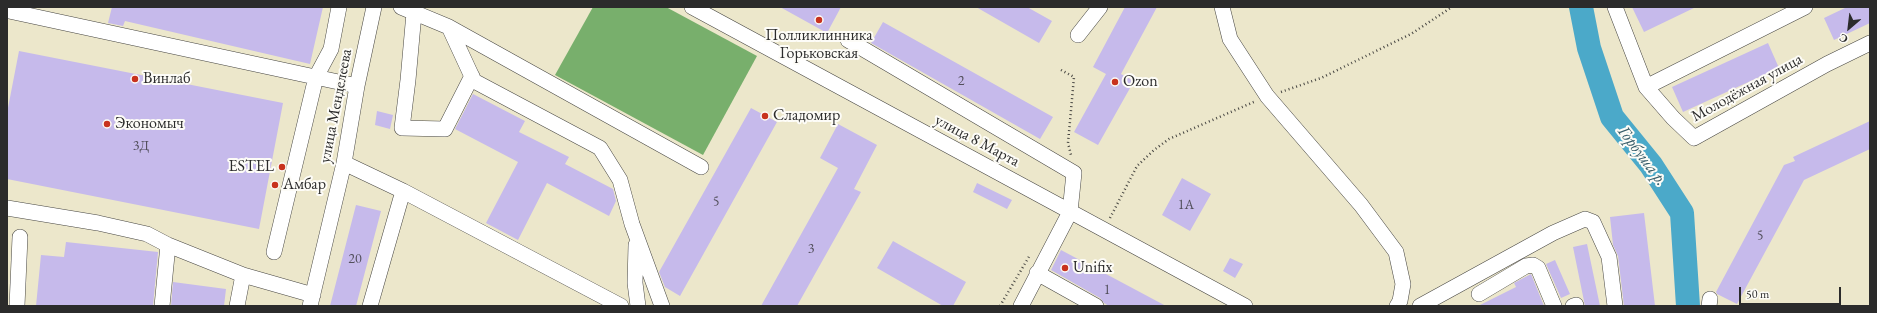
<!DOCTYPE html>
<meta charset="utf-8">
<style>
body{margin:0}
#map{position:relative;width:1877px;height:313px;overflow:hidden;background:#ece7cb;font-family:"EB Garamond",serif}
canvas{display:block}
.frame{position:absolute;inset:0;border:8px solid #2b2b2b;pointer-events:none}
.north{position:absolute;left:1829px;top:8px;width:40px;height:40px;-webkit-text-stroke:3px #fdfcf7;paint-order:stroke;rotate:208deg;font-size:11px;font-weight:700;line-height:16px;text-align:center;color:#2b2b2b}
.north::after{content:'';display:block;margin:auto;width:14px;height:18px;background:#2b2b2b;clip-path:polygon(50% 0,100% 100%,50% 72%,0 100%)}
.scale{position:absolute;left:1739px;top:287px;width:102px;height:18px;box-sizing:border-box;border:2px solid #2b2b2b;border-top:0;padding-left:5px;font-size:12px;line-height:14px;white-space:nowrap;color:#2b2b2b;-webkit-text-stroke:3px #fdfcf7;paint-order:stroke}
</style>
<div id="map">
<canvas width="1877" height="313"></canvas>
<div class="frame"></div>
<div class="north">С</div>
<div class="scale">50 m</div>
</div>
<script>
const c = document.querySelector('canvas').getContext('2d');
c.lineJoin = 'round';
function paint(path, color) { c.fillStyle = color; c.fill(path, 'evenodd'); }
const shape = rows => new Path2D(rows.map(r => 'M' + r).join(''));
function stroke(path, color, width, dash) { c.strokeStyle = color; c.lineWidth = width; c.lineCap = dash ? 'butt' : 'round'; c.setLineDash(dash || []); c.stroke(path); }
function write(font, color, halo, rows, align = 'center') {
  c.font = font + ' "EB Garamond",serif'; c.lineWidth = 4; c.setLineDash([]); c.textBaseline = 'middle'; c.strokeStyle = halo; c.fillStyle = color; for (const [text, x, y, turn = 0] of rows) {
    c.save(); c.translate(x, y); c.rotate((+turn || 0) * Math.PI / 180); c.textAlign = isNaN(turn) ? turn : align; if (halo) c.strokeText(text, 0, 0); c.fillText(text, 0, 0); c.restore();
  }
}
paint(shape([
 [593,7,666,7,757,56,703,155,555,75]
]), '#78af6c');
stroke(shape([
 [1581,7,1589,48,1612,117,1651,165,1682,213,1688,306]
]), '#4ba9c9', 24);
paint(shape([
 [112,7,323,7,310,64,125,21,123,26,108,23],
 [780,7,841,7,827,33],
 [976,7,1027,7,1052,21,1039,43],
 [1125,7,1157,7,1121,74,1134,81,1098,145,1074,132,1106,74,1093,67],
 [1632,7,1696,7,1644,32],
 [1847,7,1870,7,1870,23,1834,40,1824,18],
 [883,22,1053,117,1040,139,871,43],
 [1768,43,1779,68,1683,112,1672,87],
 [19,51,283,103,259,229,7,179,7,113],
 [473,94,525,121,519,132,569,157,565,164,613,189,616,201,609,216,547,183,518,240,486,223,518,162,455,129],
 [751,108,777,122,680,296,665,287,659,272],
 [377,111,393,115,390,129,375,125],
 [1870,121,1870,149,1804,180,1737,304,1717,294,1716,292,1784,165,1795,161,1793,157],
 [838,124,877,145,854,189,861,192,797,306,761,306,838,168,820,158],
 [1182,178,1211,194,1190,231,1162,215],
 [977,183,1012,200,1007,209,973,192],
 [356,205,381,211,356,306,330,306],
 [1644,213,1655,306,1624,306,1618,256,1613,245,1610,217],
 [893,241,966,282,953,306,943,306,877,268],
 [66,242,158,252,153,306,36,306,41,255,64,257],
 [1587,244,1600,306,1585,306,1573,247],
 [1061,250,1166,306,1109,306,1104,303,1100,298,1051,270],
 [1230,258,1243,264,1235,278,1223,271],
 [1555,260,1570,294,1561,298,1546,264],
 [1531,274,1544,306,1478,306,1516,287,1514,283],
 [173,282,226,289,224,306,171,306]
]), '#c6baeb');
const minor = shape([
 [401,7,449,27,701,167],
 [692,7,1245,306],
 [1222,7,1230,39,1267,96,1361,205,1396,252,1403,284,1400,301,1397,306],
 [1615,7,1646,87,1673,118,1694,138,1827,64,1870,43],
 [9,11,357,86],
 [414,13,408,80,402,128,445,129,472,76],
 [449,27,474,81,600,148,620,180,632,224,662,306],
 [1078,35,1100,7],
 [848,40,1074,173,1070,212,1021,306],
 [1646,87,1805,7],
 [344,163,403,191,621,306],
 [7,208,98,223,147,234,168,245,243,275,313,295],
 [636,245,635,283,638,306],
 [274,252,316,77,331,49,339,7],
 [1037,273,1096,306],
 [1479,294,1526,266,1533,265,1538,268,1554,306],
 [17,306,20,237],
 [162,306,168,245],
 [237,306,243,275],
 [310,306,344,163,357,86,374,7],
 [370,306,403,191],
 [1420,306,1553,233,1585,219,1593,222,1609,257,1615,306],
 [1573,306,1576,305],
 [1709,306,1710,299]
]);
stroke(minor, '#484743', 16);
stroke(shape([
 [1061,70,1074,77,1068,143,1071,155],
 [1281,92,1321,78,1411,34,1452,7],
 [1110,218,1137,166,1154,150,1169,139,1256,101],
 [1000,306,1030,255]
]), '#484743', 2.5, [1, 3]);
stroke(minor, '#fff', 15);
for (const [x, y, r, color] of [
 [819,20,4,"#c8321e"],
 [135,79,4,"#c8321e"],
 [1115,82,4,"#c8321e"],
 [765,116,4,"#c8321e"],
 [107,124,4,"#c8321e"],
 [282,167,4,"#c8321e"],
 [275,185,4,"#c8321e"],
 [1065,268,4,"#c8321e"]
]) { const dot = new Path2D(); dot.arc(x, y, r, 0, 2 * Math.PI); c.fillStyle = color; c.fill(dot); stroke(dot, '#fdfcf7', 1.5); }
write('14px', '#524f5b', null, [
 ["2",961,81],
 ["3Д",141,146],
 ["5",716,202],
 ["1А",1186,205],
 ["5",1760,236],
 ["3",811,249],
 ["20",355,259],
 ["1",1107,290]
]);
write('16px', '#2b2b2b', '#fdfcf7', [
 ["Полликлинника",819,36,"center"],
 ["Горьковская",819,54,"center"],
 ["Винлаб",143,79],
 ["Ozon",1123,82],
 ["Сладомир",773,116],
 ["Экономыч",115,124],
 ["ESTEL",274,167,"right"],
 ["Амбар",283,185],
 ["Unifix",1073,268]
], 'left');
write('16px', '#2b2b2b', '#fdfcf7', [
 ["Молодёжная улица",1747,88,-29],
 ["улица Менделеева",336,106,-79],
 ["улица 8 Марта",977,141,28]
]);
write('italic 17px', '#385d6a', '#fdfcf7', [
 ["Горбуша р.",1642,156,53]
]);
</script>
